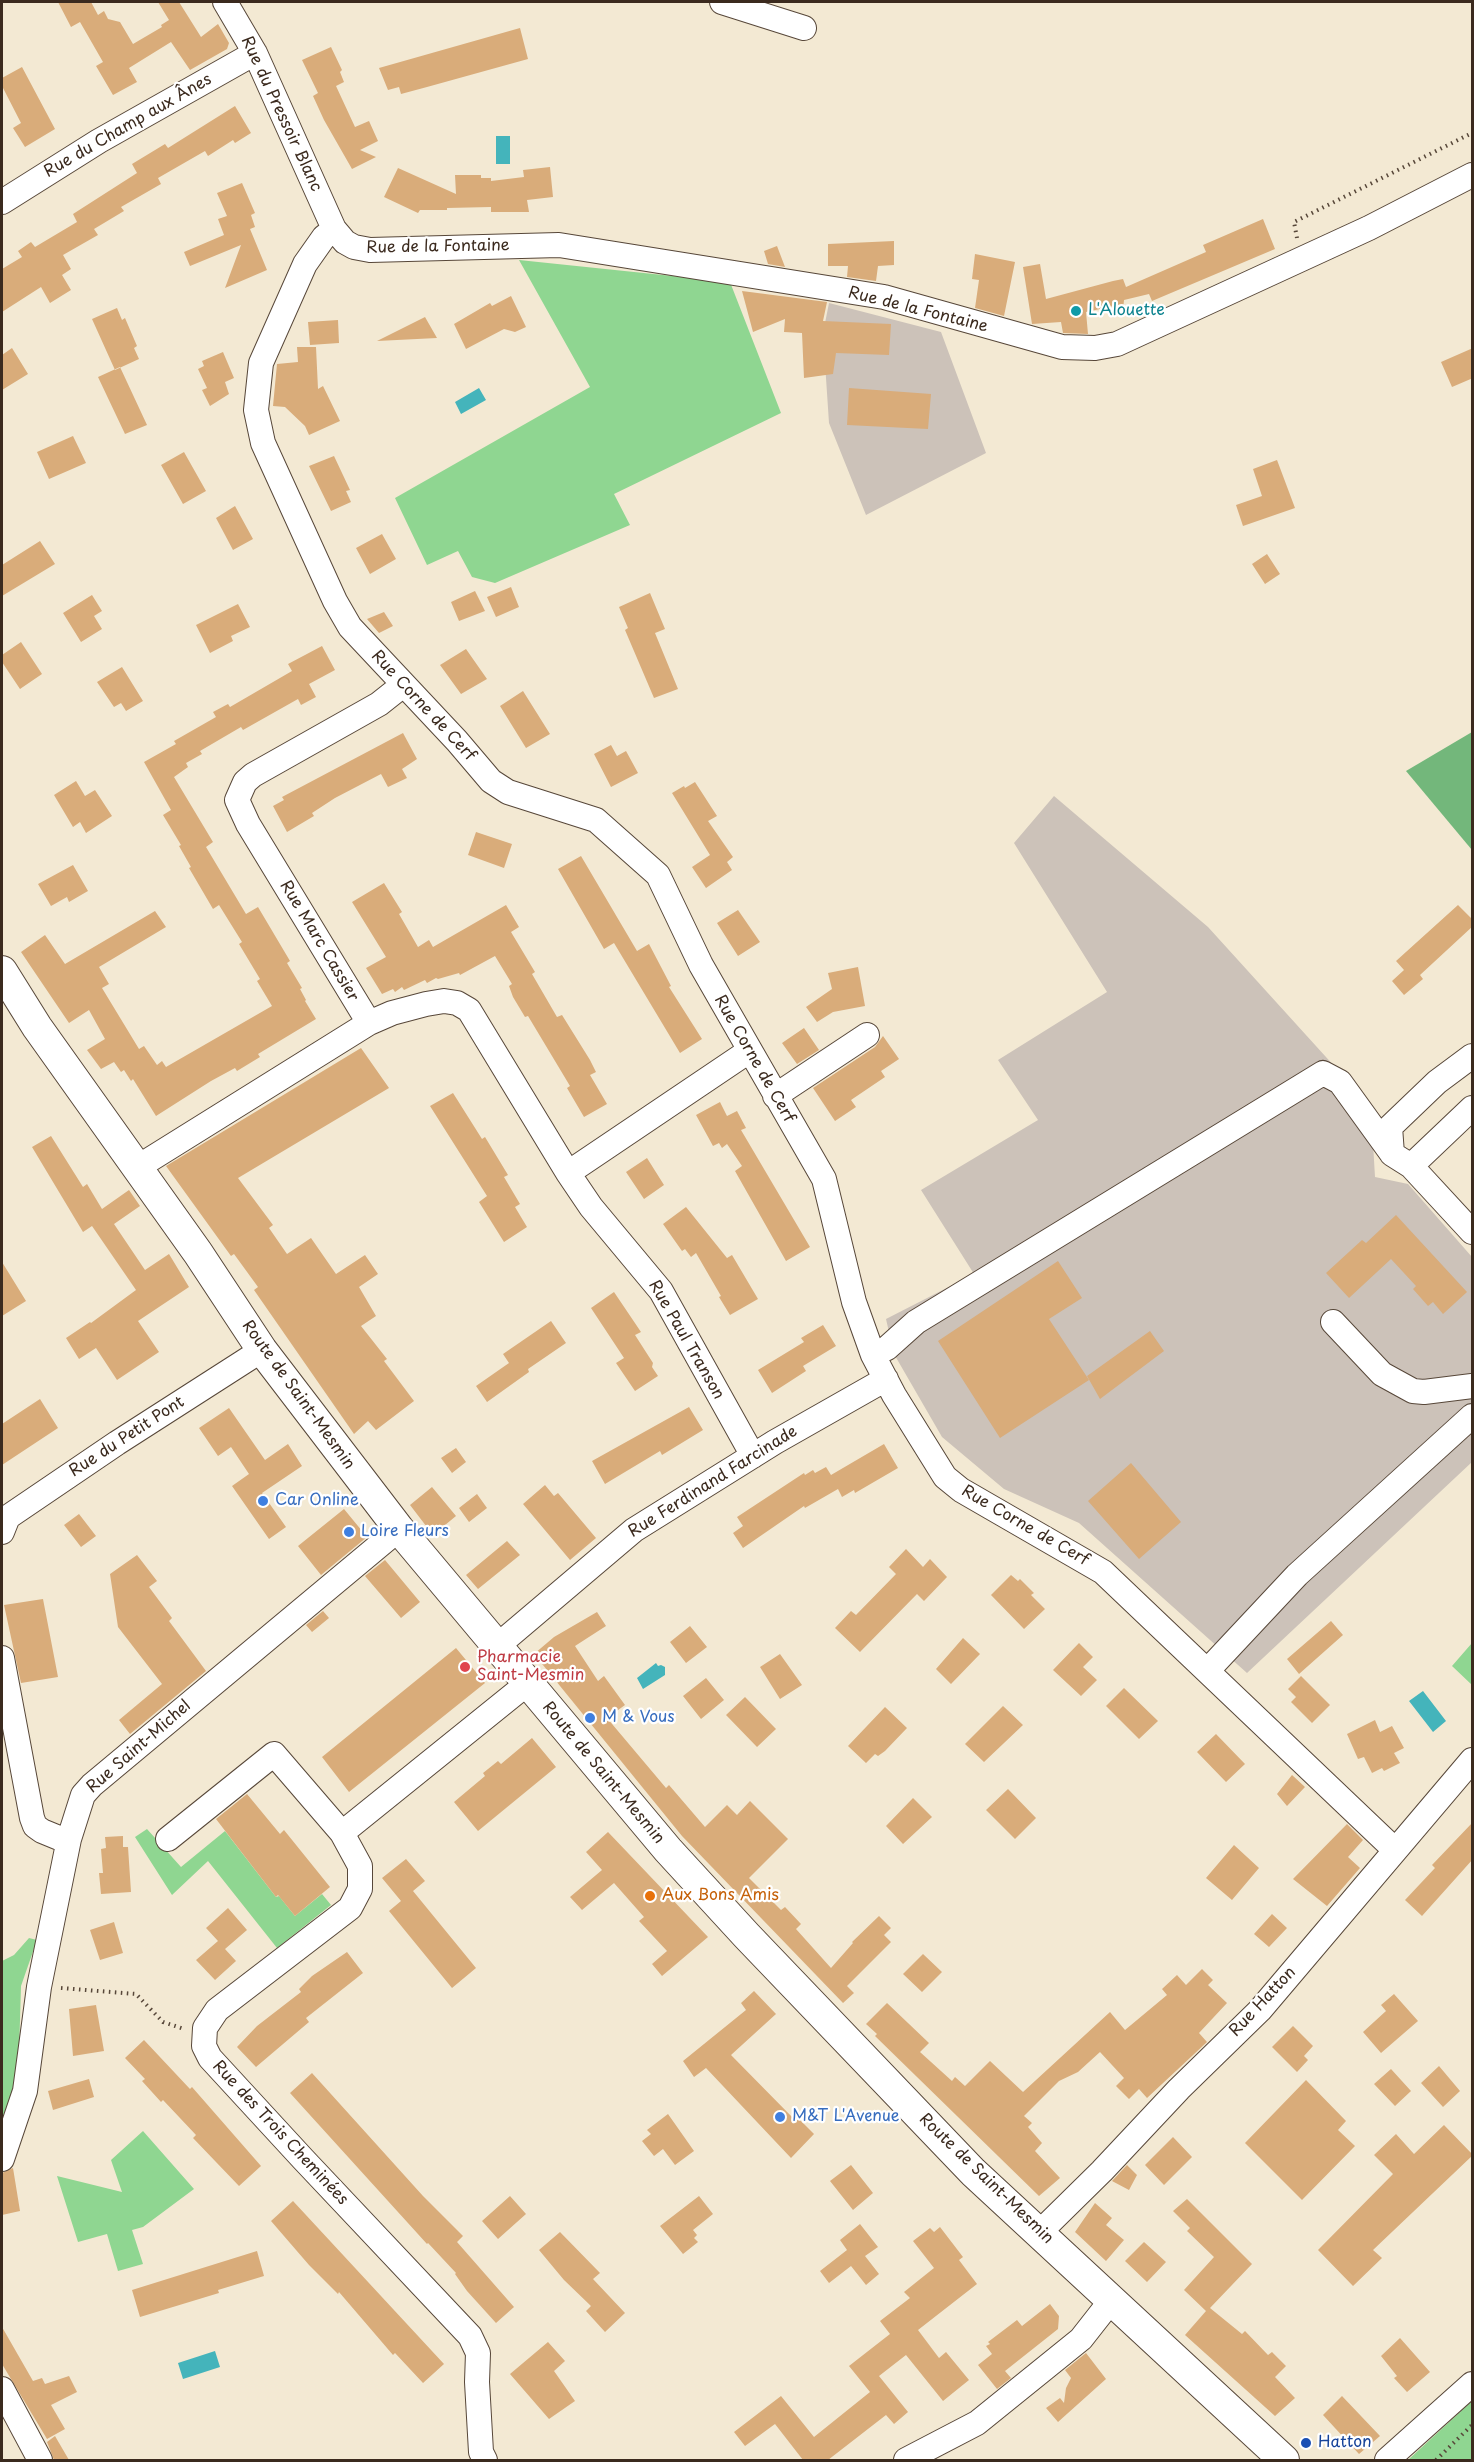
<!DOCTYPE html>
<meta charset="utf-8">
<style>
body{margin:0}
#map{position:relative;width:1474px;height:2462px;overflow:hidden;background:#f3e9d3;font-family:"Playpen Sans",sans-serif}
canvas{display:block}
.frame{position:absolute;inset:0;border:3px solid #3b2a1e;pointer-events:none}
</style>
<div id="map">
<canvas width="1474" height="2462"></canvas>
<div class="frame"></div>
</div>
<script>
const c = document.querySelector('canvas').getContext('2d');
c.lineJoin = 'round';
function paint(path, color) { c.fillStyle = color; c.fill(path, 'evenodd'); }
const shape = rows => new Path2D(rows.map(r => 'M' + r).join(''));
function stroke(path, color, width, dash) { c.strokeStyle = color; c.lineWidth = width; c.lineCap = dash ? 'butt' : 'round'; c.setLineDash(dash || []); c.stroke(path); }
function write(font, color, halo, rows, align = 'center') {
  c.font = font + ' "Playpen Sans",sans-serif'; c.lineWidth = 4.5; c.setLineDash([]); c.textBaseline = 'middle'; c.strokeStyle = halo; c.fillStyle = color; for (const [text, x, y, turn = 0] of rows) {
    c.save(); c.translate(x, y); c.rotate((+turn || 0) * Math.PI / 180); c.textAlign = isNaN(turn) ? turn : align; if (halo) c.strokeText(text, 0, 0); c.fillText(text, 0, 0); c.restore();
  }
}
paint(shape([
 [829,303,941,332,986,453,866,515,829,423,823,333],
 [1054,796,1208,927,1355,1089,1373,1143,1375,1177,1408,1184,1472,1257,1472,1462,1247,1673,1079,1523,1004,1489,942,1437,894,1354,886,1319,974,1274,921,1190,1038,1120,998,1060,1107,992,1014,843]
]), '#ccc2b9');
paint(shape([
 [519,260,730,282,781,413,614,494,630,525,495,583,472,577,458,551,427,565,395,498,590,387],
 [1472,1643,1472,1685,1452,1666],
 [147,1829,181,1867,225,1831,276,1897,279,1896,295,1916,322,1894,331,1905,277,1948,208,1861,172,1895,135,1837],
 [29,1938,37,1940,21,1986,18,2088,2,2120,2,1961,14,1955],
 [143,2131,194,2189,143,2227,132,2230,143,2264,118,2271,107,2234,78,2242,57,2176,122,2192,111,2160],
 [1472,2401,1472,2460,1408,2460]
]), '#8fd691');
paint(shape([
 [1472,732,1472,850,1406,771]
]), '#73b77b');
paint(shape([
 [496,136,510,136,510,164,496,164],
 [479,388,486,400,461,414,455,402],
 [656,1663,658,1666,661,1665,665,1667,665,1675,643,1689,637,1678],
 [1423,1691,1446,1721,1433,1732,1409,1701],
 [215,2351,220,2367,183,2379,178,2363]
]), '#44b4bb');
paint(shape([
 [58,2,91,2,98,15,104,11,108,19,120,22,133,44,162,27,161,25,169,20,158,2,179,2,201,37,218,24,229,43,227,49,190,70,171,42,129,68,137,82,113,95,96,66,103,62,80,22,71,27],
 [520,28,528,59,427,87,401,94,399,87,388,90,379,68],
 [331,47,342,70,340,72,344,82,336,86,355,127,369,121,378,141,360,150,376,157,352,169,324,120,313,96,318,93,302,60],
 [22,67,55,129,25,147,13,128,21,123,2,86,2,78],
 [235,106,251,133,235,143,233,140,208,156,205,151,158,178,161,184,121,207,124,211,94,229,98,235,63,255,71,269,62,275,71,290,50,303,41,287,2,312,2,269,22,257,18,251,31,242,35,247,77,222,73,214,137,173,132,164,165,144,168,148],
 [550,167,553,197,527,200,529,212,491,212,491,207,447,208,447,210,420,210,418,213,384,197,398,168,456,194,455,175,481,175,481,178,491,178,491,181,524,177,523,170],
 [242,183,255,213,251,215,255,227,250,229,267,270,225,288,241,245,190,266,184,252,224,235,218,219,227,216,217,193],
 [1263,219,1275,249,1152,301,1149,294,1124,300,1123,311,1114,306,1086,312,1088,334,1063,333,1061,322,1032,324,1023,267,1040,264,1046,299,1113,281,1123,279,1126,287,1206,252,1203,245],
 [894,241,894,265,878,266,876,281,847,277,848,266,828,266,828,244],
 [777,246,785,267,768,264,764,251],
 [975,254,1015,262,1004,316,975,308,979,280,972,279],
 [742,291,827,302,823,321,891,324,889,355,836,353,833,374,804,378,802,333,784,332,785,319,753,332],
 [511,296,526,327,515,332,504,329,466,349,454,324,490,303,492,306],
 [117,308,122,320,125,318,137,346,134,348,139,359,115,370,92,319],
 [425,317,437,338,377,341],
 [338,320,339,343,310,345,308,322],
 [297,347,316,347,318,389,323,386,340,421,309,435,305,426,285,407,273,406,277,364,298,362],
 [12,348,28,374,2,390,2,355],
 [1473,348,1473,378,1452,387,1441,362],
 [223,352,234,378,225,382,229,394,210,406,202,390,207,388,198,369,204,366,202,361],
 [120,367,147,425,125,434,98,377],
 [849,388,931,394,928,429,847,425],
 [73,436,86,463,49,479,37,452],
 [184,452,206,491,183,504,161,465],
 [334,456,350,490,346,491,351,502,331,511,309,466],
 [1277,460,1295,508,1243,526,1236,505,1262,496,1253,469],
 [235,506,253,539,233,550,216,518],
 [382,534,396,559,370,574,356,548],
 [40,541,55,564,2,596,2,565],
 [1267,554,1280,574,1265,584,1252,564],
 [511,587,519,607,496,617,487,597],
 [475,591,485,611,459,621,451,602],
 [650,593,665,629,655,633,678,689,654,698,625,630,628,628,619,607],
 [92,595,102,611,94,616,102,629,81,642,63,613],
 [238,604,250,627,231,636,233,641,210,653,196,625],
 [384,612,393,626,379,633,367,619],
 [21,642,42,674,20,689,2,662,2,655],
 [322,646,335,670,309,684,316,697,301,705,298,699,243,730,241,727,200,751,202,754,186,763,188,767,174,777,213,842,206,847,246,914,258,907,290,961,287,963,302,988,300,989,306,1000,305,1001,316,1019,258,1054,260,1057,237,1071,235,1068,211,1081,156,1116,133,1079,131,1081,124,1070,121,1072,114,1062,101,1069,87,1050,105,1039,89,1010,69,1023,21,952,45,935,65,964,155,911,166,927,99,967,109,984,102,988,139,1049,144,1046,157,1065,162,1061,166,1067,272,1006,257,981,260,979,239,944,242,942,219,905,213,909,189,868,191,867,179,846,181,845,163,815,171,810,144,762,176,744,174,741,216,717,213,712,228,704,230,707,292,671,288,664],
 [466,649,487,679,461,694,440,665],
 [122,667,143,701,126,711,121,703,114,707,97,682],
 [523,691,550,734,526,748,500,706],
 [403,733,417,759,402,769,407,778,388,787,381,774,335,798,312,813,314,816,287,832,273,806,284,800,282,797],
 [611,745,617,756,626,751,638,773,611,787,594,754],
 [76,781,85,796,95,790,112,816,86,833,80,822,73,827,54,795],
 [695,782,717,816,708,821,733,857,727,862,732,870,706,888,692,867,710,855,672,793,684,786,685,788],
 [476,832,512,844,504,868,468,855],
 [581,856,637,951,649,944,671,986,669,987,702,1039,680,1053,614,943,604,949,558,869],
 [73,865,88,891,69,902,67,897,51,906,38,884],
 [384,883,402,912,399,914,418,947,429,940,433,947,506,905,519,927,511,932,535,972,532,974,557,1017,562,1015,590,1060,596,1072,590,1075,607,1104,584,1117,567,1088,570,1086,528,1016,525,1017,513,997,509,986,512,984,495,956,460,975,459,973,438,979,436,978,427,983,425,980,404,990,402,987,395,992,393,989,382,994,366,968,386,957,352,902],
 [1458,905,1473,920,1473,926,1420,975,1423,979,1404,995,1392,981,1404,970,1396,961],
 [738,910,760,942,738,956,717,923],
 [858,967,865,1006,833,1012,817,1022,806,1007,832,989,828,973],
 [804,1028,819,1050,797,1064,782,1043],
 [883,1036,899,1059,881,1071,885,1077,851,1100,856,1107,835,1121,813,1088,875,1047],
 [361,1048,389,1088,238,1178,273,1225,269,1228,287,1254,311,1238,336,1274,365,1255,378,1274,359,1287,376,1316,361,1326,387,1359,384,1361,414,1401,376,1430,368,1421,354,1434,254,1290,258,1287,234,1254,231,1256,166,1166],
 [453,1093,482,1139,485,1137,508,1175,504,1177,520,1204,515,1207,527,1227,504,1242,479,1202,487,1196,430,1106],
 [720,1102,727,1116,737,1111,746,1128,741,1130,810,1247,786,1261,735,1171,742,1166,727,1144,722,1148,719,1143,713,1146,696,1115],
 [51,1136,83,1187,87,1184,102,1209,129,1190,140,1206,114,1224,145,1270,169,1254,189,1287,138,1321,159,1352,117,1380,96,1348,79,1359,66,1338,90,1322,91,1323,136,1290,92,1226,83,1232,32,1147],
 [647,1158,664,1185,644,1199,626,1172],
 [686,1207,727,1258,732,1255,758,1299,730,1315,719,1297,721,1296,696,1253,691,1257,685,1249,682,1251,663,1224],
 [1396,1215,1467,1292,1443,1314,1433,1302,1428,1306,1413,1289,1416,1286,1391,1259,1349,1298,1326,1273,1362,1240,1366,1243],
 [1058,1261,1082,1298,1049,1319,1089,1380,1000,1438,938,1341],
 [2,1262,26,1301,2,1316],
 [614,1292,641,1332,635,1335,653,1363,652,1367,658,1376,635,1391,616,1363,624,1358,591,1308],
 [551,1321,566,1343,528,1369,529,1372,487,1402,476,1386,509,1363,503,1354],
 [823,1325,836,1346,803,1366,806,1371,772,1393,758,1370,804,1342,801,1338],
 [1150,1331,1164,1351,1100,1399,1087,1376],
 [40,1399,58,1428,2,1465,2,1424],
 [689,1407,703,1430,662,1455,660,1451,605,1484,592,1461],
 [229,1408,265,1460,288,1444,302,1466,262,1493,286,1527,269,1539,232,1486,249,1474,231,1447,218,1456,199,1428],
 [884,1444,898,1468,855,1493,854,1490,842,1497,838,1489,805,1508,804,1506,743,1548,733,1533,743,1526,737,1517,804,1473,805,1475,813,1470,815,1473,826,1467,831,1475],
 [456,1448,466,1462,452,1473,441,1458],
 [1131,1463,1181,1522,1139,1559,1088,1501],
 [545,1485,554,1496,558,1493,596,1538,570,1560,523,1504],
 [432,1487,456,1516,433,1535,410,1505],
 [477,1494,487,1508,469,1522,459,1508],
 [344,1509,367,1537,321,1575,298,1546],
 [79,1514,96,1536,81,1547,64,1525],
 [507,1541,520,1555,478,1589,466,1575],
 [906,1549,923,1567,930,1559,947,1577,924,1601,917,1594,860,1652,835,1628,851,1611,856,1615,896,1574,889,1567],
 [137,1555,157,1581,149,1587,172,1618,169,1621,206,1671,130,1734,119,1720,162,1684,118,1627,110,1574],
 [385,1560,420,1602,401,1618,365,1576],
 [1011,1575,1018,1581,1020,1579,1034,1593,1031,1595,1045,1609,1024,1629,991,1595],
 [43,1599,58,1677,21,1683,4,1605],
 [323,1611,329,1618,312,1632,306,1625],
 [597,1612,606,1626,575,1646,598,1681,604,1676,625,1705,607,1718,666,1788,669,1785,705,1827,727,1805,737,1815,750,1801,788,1839,749,1878,781,1910,785,1907,801,1924,796,1929,831,1968,853,1943,852,1942,879,1916,891,1928,884,1935,891,1942,847,1986,854,1993,843,2003,682,1836,534,1654,554,1637],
 [1331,1621,1343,1635,1299,1674,1287,1659],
 [690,1626,707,1647,686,1663,670,1642],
 [963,1638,980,1654,951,1684,936,1669],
 [1079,1643,1093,1657,1083,1667,1097,1680,1081,1696,1053,1670],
 [456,1648,485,1683,349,1792,322,1757],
 [780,1654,802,1685,780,1699,760,1667],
 [1301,1676,1330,1705,1312,1723,1291,1702,1296,1697,1288,1689],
 [706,1678,724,1700,701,1719,683,1696],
 [1124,1688,1158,1721,1139,1739,1106,1706],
 [745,1697,776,1729,757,1747,726,1715],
 [1003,1706,1023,1725,984,1762,965,1744],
 [885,1707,907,1728,885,1751,878,1756,875,1754,866,1763,848,1746],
 [1375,1720,1380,1732,1392,1726,1404,1748,1394,1753,1400,1763,1384,1771,1382,1768,1372,1773,1364,1757,1358,1759,1347,1734],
 [1216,1734,1245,1764,1226,1782,1197,1752],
 [532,1738,556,1767,478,1831,454,1802,485,1776,483,1773,498,1761,501,1764],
 [1292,1775,1305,1787,1287,1806,1277,1794],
 [1008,1789,1036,1818,1015,1839,986,1810],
 [247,1794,280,1834,284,1830,330,1887,295,1916,278,1895,276,1897,216,1819],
 [913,1798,932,1817,903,1844,886,1826],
 [1473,1822,1473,1859,1422,1916,1405,1900,1435,1868,1432,1865],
 [1347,1824,1363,1840,1348,1857,1360,1868,1327,1906,1293,1879],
 [608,1832,708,1937,662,1976,652,1964,667,1951,639,1921,644,1917,614,1883,582,1910,570,1897,602,1870,586,1852],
 [123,1836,123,1847,128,1847,131,1892,101,1894,99,1873,103,1873,101,1849,106,1848,105,1837],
 [1234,1845,1259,1868,1232,1900,1206,1878],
 [406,1859,425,1881,413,1891,476,1968,452,1988,389,1911,401,1901,382,1878],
 [228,1908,247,1930,225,1949,236,1961,215,1980,196,1960,218,1941,206,1928],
 [1272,1914,1287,1928,1269,1947,1254,1934],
 [114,1922,123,1953,100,1960,90,1930],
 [347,1952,363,1973,306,2018,309,2022,256,2067,237,2047,257,2026,301,1992,299,1989,312,1976],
 [923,1954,942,1972,922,1992,903,1974],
 [1202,1969,1213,1980,1208,1985,1227,2003,1199,2033,1207,2042,1147,2098,1139,2089,1129,2099,1116,2086,1124,2078,1100,2052,1078,2072,1059,2081,1024,2116,1032,2123,1028,2127,1042,2143,1035,2151,1060,2178,1039,2196,875,2036,877,2034,866,2024,887,2003,929,2043,920,2052,952,2081,955,2077,965,2086,990,2061,1023,2092,1110,2012,1125,2030,1167,1995,1162,1989,1177,1975,1186,1985],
 [754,1991,776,2014,731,2055,793,2118,796,2116,814,2134,791,2158,706,2068,694,2077,683,2061,746,2010,741,2003],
 [1394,1994,1418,2021,1381,2053,1363,2032,1386,2011,1381,2005],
 [96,2005,104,2051,73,2056,69,2009],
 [1293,2026,1313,2046,1304,2056,1308,2060,1297,2072,1272,2047],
 [144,2040,190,2089,192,2087,261,2166,239,2186,193,2138,196,2135,163,2100,161,2102,142,2081,145,2079,125,2058],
 [1439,2066,1460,2091,1443,2107,1421,2083],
 [1391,2069,1411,2091,1395,2106,1374,2084],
 [312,2073,423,2196,463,2236,457,2242,514,2307,496,2323,467,2291,455,2274,456,2273,428,2243,427,2244,290,2093],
 [89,2079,94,2097,53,2110,48,2091],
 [1306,2080,1346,2121,1338,2130,1355,2146,1302,2200,1245,2143],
 [668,2114,694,2151,675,2165,663,2149,654,2156,642,2141,651,2134,647,2130],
 [1444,2125,1473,2155,1373,2250,1382,2258,1353,2286,1318,2250,1393,2174,1374,2155,1396,2134,1414,2154],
 [1173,2137,1192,2157,1164,2185,1145,2165],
 [851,2165,873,2193,853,2210,830,2181],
 [1127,2165,1137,2175,1129,2190,1112,2181],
 [13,2168,20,2211,2,2215,2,2173],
 [510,2196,526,2214,498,2239,482,2221],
 [699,2196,713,2214,693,2230,697,2235,694,2238,698,2242,683,2254,660,2226],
 [1187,2199,1252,2264,1210,2308,1242,2334,1245,2331,1268,2355,1272,2352,1286,2366,1275,2377,1295,2398,1275,2416,1185,2335,1206,2311,1184,2290,1214,2257,1187,2231,1190,2228,1173,2211],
 [293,2201,444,2364,423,2383,395,2353,393,2355,339,2292,338,2294,309,2265,271,2221],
 [1095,2203,1112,2218,1106,2225,1124,2240,1106,2261,1075,2232],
 [860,2224,878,2247,865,2256,879,2274,866,2285,851,2266,829,2283,820,2271,847,2250,840,2240],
 [940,2227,963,2257,959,2260,977,2284,918,2330,939,2358,946,2352,969,2380,943,2401,906,2355,879,2376,908,2412,894,2424,886,2415,828,2460,803,2460,775,2424,745,2446,734,2432,781,2396,814,2437,870,2392,849,2366,890,2334,880,2321,910,2298,904,2292,934,2268,913,2241,930,2228,934,2232],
 [560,2232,600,2273,593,2279,625,2313,605,2332,586,2311,591,2306,564,2280,539,2250],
 [1144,2242,1166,2262,1147,2282,1125,2261],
 [257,2251,264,2276,218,2290,219,2293,140,2317,132,2290],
 [1050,2304,1059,2316,1058,2329,1005,2371,1011,2378,997,2389,978,2365,992,2354,986,2346,990,2344,988,2342,1017,2320,1022,2326],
 [2,2327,33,2381,42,2378,45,2384,69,2376,77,2392,51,2405,65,2429,47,2439,2,2364],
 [1400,2338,1430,2372,1407,2392,1394,2378,1397,2376,1381,2356],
 [548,2342,565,2361,554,2371,575,2401,549,2419,510,2374],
 [1086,2353,1106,2379,1058,2422,1046,2408,1060,2398,1064,2403,1066,2388,1071,2378,1065,2370],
 [1342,2396,1380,2436,1359,2454,1323,2415],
 [55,2436,69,2460,54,2460,47,2442]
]), '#d9ac7a');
const minor = shape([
 [225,2,255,53,334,229,345,242,354,247,370,250,559,245,884,297,1062,347,1095,348,1117,344,1369,228,1472,175],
 [722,2,804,28],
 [2,202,99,141,255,53],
 [334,229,324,237,305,264,261,363,256,410,263,443,335,601,350,627,457,741,491,781,508,792,596,820,658,875,701,965,824,1179,854,1302,873,1355,894,1395,945,1477,961,1490,1103,1572,1395,1850],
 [369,1023,248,824,237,800,245,782,253,775,379,704,403,685],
 [775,1096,867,1035],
 [1392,1154,1390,1127,1437,1082,1472,1056],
 [1411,1166,1472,1108],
 [138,1167,369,1023,392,1013,426,1004,444,1001,457,1003,469,1010,568,1173,591,1207,661,1291,753,1456],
 [568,1173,749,1051],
 [1333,1322,1382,1374,1413,1391,1424,1392,1472,1386],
 [873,1355,887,1348,916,1322,1323,1073,1340,1082,1392,1154,1411,1166,1472,1232],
 [2,1532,8,1517,117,1443,262,1350],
 [496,1647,634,1530,775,1442,886,1379],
 [2,1658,32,1818,35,1826,42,1831,59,1838,69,1839],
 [1208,1670,1297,1575,1472,1416],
 [342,1833,360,1866,360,1889,350,1908,217,2010,205,2028,204,2046,210,2058,303,2159,470,2336,478,2353,477,2382,481,2452,485,2460],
 [168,1839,274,1754,342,1833,528,1683],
 [2,2159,25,2091,39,1987,69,1839,83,1795,92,1785,399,1529],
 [1040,2232,1102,2171,1179,2089,1260,2010,1472,1760],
 [2,2389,40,2460],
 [906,2460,977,2423,1081,2339,1110,2302],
 [1387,2460,1472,2384]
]);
const major = shape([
 [2,971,37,1027,198,1253,262,1350,399,1529,668,1850,747,1936,973,2172,1284,2460]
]);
stroke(minor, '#574739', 26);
stroke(major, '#574739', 32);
stroke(shape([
 [1297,238,1294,222,1472,133],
 [61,1988,136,1994,163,2022,184,2029],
 [1436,2460,1472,2425]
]), '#574739', 4, [1.5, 4.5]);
stroke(minor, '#fff', 24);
stroke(major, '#fff', 30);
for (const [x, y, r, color] of [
 [1076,311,6,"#0f9aa8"],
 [263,1501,6,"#3f7fe0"],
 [349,1532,6,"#3f7fe0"],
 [465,1667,6,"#e0444e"],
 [590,1718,6,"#3f7fe0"],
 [650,1896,6,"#e8710a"],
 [780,2117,6,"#3f7fe0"],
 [1306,2443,6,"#1a4fb4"]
]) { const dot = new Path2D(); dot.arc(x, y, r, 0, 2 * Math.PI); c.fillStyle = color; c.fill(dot); stroke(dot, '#fff', 2); }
write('16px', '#3b2a1e', '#fff', [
 ["Rue du Pressoir Blanc",281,114,65],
 ["Rue du Champ aux Ânes",128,126,-30],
 ["Rue de la Fontaine",438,247,-1],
 ["Rue de la Fontaine",918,310,14],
 ["Rue Corne de Cerf",423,706,47],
 ["Rue Marc Cassier",319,941,59],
 ["Rue Corne de Cerf",754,1059,60],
 ["Rue Paul Transon",686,1340,60],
 ["Route de Saint-Mesmin",298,1395,54],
 ["Rue du Petit Pont",127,1437,-33],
 ["Rue Ferdinand Farcinade",713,1482,-32],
 ["Rue Corne de Cerf",1025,1526,30],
 ["Rue Saint-Michel",139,1747,-41],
 ["Route de Saint-Mesmin",603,1773,50],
 ["Rue Hatton",1263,2002,-47],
 ["Rue des Trois Cheminées",280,2133,47],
 ["Route de Saint-Mesmin",986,2179,44]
]);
write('16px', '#0d838f', '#fff', [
 ["L'Alouette",1088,311]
], 'left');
write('16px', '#366cbe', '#fff', [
 ["Car Online",275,1501],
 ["Loire Fleurs",361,1532],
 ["M & Vous",602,1718],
 ["M&T L'Avenue",792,2117]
], 'left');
write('16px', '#be3a42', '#fff', [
 ["Pharmacie",477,1658],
 ["Saint-Mesmin",477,1676]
], 'left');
write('16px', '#c56008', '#fff', [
 ["Aux Bons Amis",662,1896]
], 'left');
write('16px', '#164399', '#fff', [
 ["Hatton",1318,2443]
], 'left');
</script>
